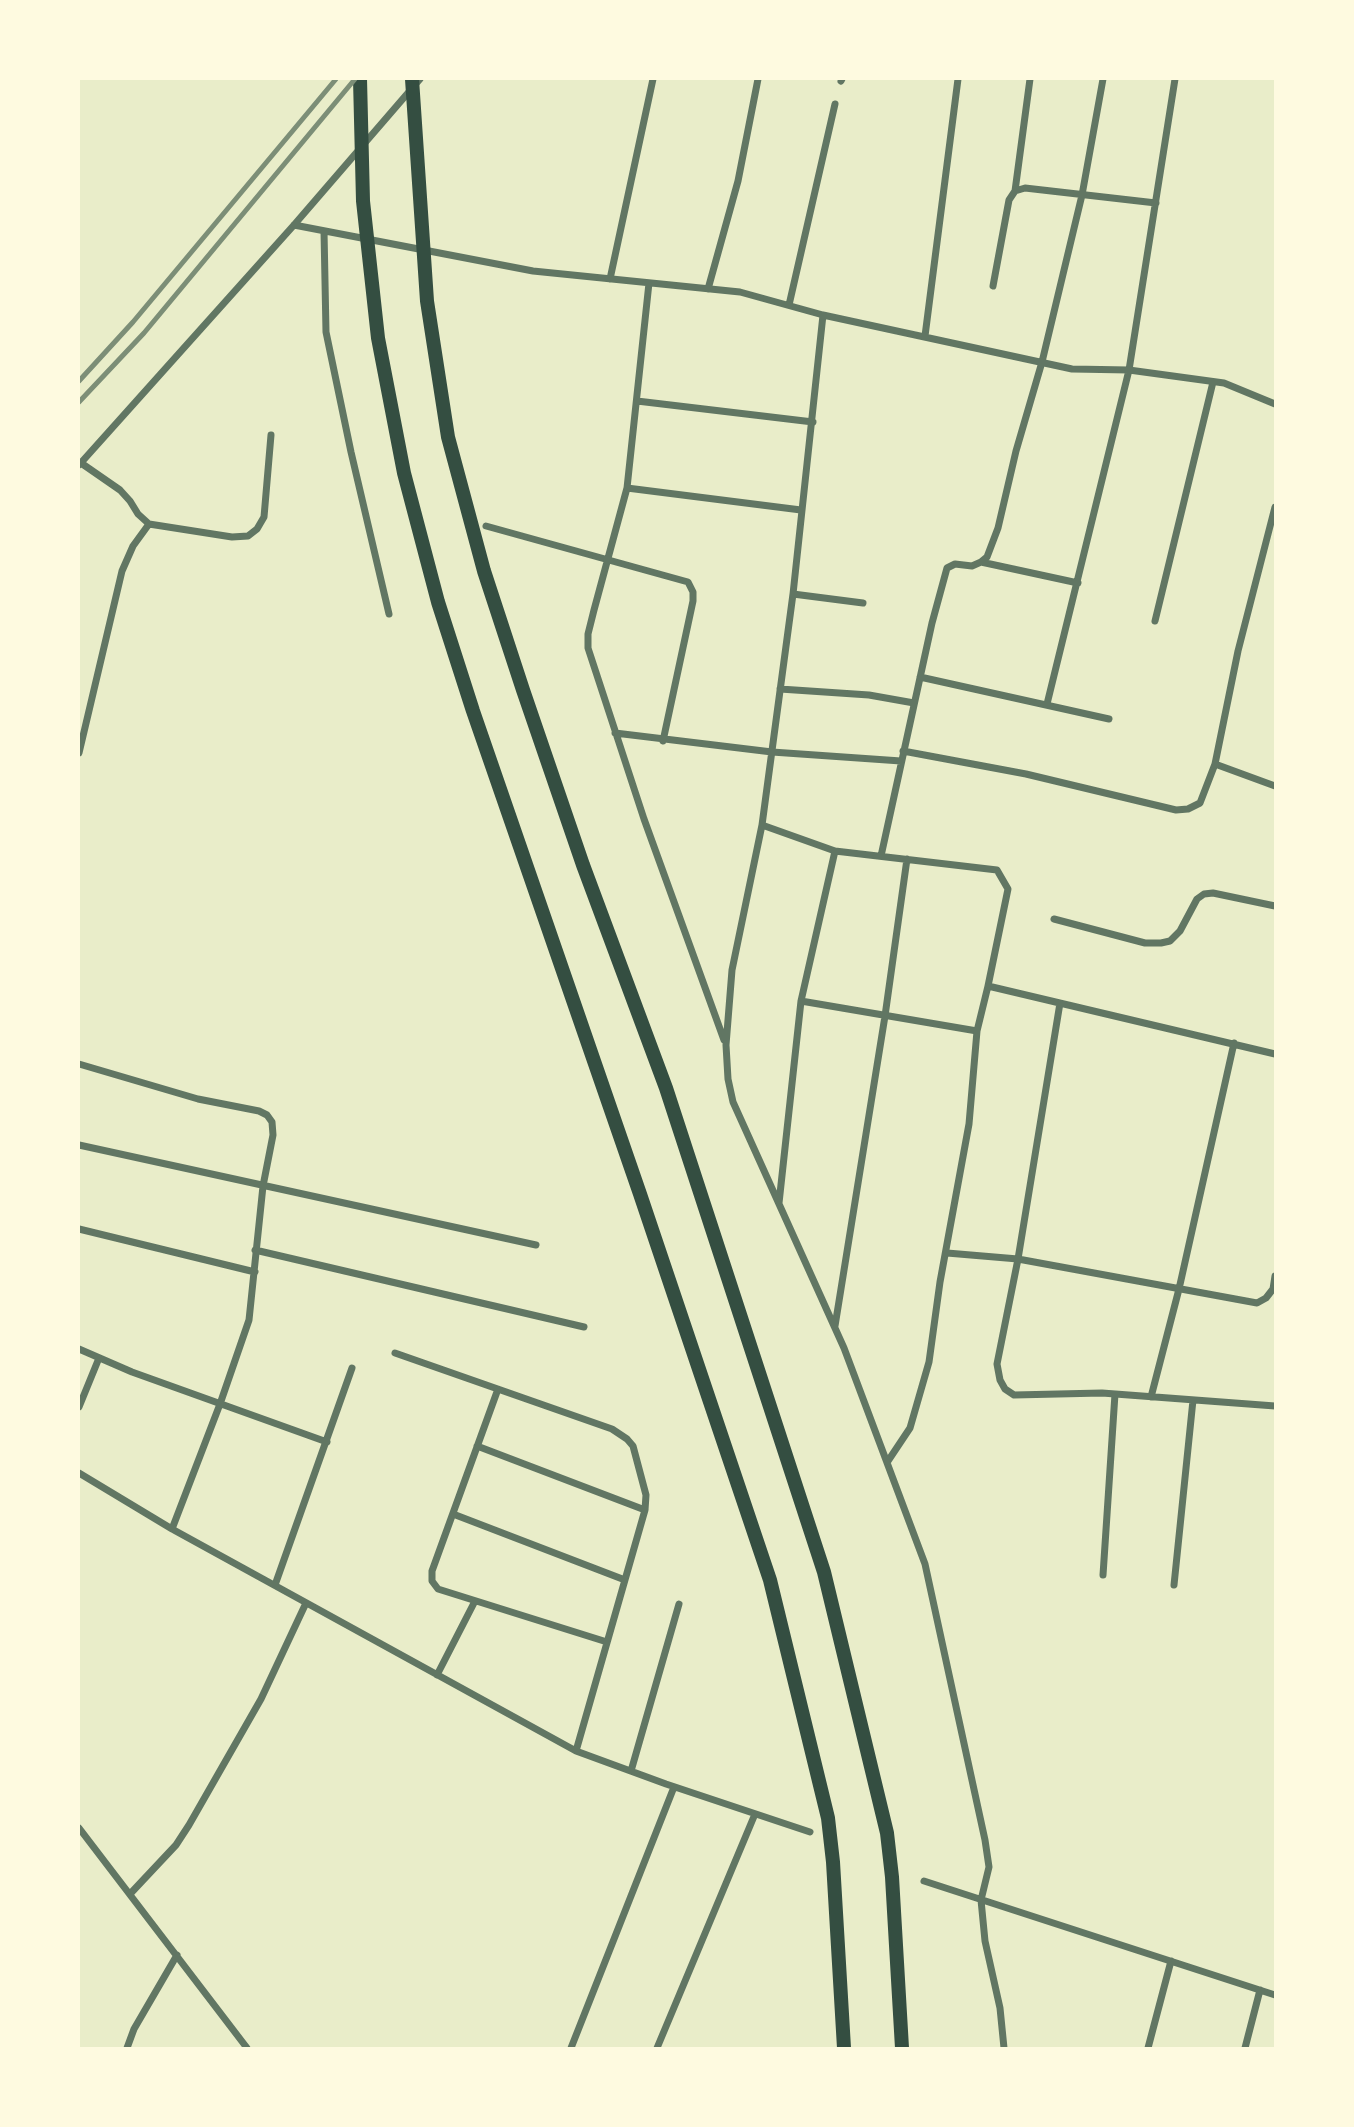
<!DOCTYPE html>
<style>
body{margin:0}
#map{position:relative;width:1354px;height:2127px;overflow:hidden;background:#e9edc9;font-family:"Space Grotesk",sans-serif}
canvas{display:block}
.frame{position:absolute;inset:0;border:80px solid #fefae0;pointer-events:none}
</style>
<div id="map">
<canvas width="1354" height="2127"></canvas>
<div class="frame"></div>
</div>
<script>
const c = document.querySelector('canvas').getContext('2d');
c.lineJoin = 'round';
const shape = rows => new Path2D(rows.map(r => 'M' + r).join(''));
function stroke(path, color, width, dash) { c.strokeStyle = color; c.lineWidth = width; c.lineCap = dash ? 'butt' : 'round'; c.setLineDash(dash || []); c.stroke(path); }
stroke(shape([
 [841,81,842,79],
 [1015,191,1030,79],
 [294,225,533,271,740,292,823,315,1072,369,1129,370,1224,383,1275,404],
 [324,231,326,332,351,452,389,614],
 [610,279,653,79],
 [649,283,627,488,594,610,588,634,588,648,644,819,724,1040],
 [993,286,1009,200,1015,191,1025,188,1156,203],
 [708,289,738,181,758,79],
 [789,305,835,104],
 [823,315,793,594,762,825,835,851,997,870,1008,889,988,986,1275,1054],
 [925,336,958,79],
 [637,401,813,422],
 [81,463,120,490,130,501,138,514,149,524,232,537,248,536,257,529,264,517,271,435],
 [79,465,294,225,420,79],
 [627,488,801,510],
 [486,526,688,582,693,592,693,601,663,741],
 [981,562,1078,583],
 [793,594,863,603],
 [1155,621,1213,382],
 [920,677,1109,719],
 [780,689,869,695,914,703],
 [1047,704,1129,370,1175,79],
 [615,733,772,752,901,761],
 [903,751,1026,774,1176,810,1188,809,1200,803,1215,764,1238,651,1275,507],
 [79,753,122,571,133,546,149,524],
 [1215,764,1275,786],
 [762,825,732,970,726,1045,728,1079,733,1102,844,1348,925,1564,985,1840,989,1867,981,1900,985,1941,1000,2008,1004,2048],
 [881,856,932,623,947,568,955,564,972,566,981,562,987,557,998,528,1016,451,1042,362,1082,195,1103,79],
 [1054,919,1145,943,1161,943,1170,941,1180,931,1197,899,1204,894,1213,893,1275,906],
 [801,1001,977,1031],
 [1060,1003,1018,1259,997,1364,1000,1380,1005,1389,1014,1395,1102,1393,1275,1406],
 [79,1064,198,1099,259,1111,267,1115,272,1122,273,1135,263,1186,249,1320,220,1404,172,1529],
 [79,1145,536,1245],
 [779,1203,801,1001,835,851],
 [79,1229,255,1272],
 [255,1250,584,1327],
 [947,1253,1018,1259,1257,1303,1266,1298,1273,1289,1275,1276],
 [835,1326,885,1016,907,859],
 [79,1349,132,1372,327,1442],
 [395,1353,612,1429,627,1439,633,1446,646,1495,645,1510,576,1751],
 [498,1389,432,1571,432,1581,438,1589,607,1642],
 [1151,1397,1179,1289,1234,1043],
 [79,1407,99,1358],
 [477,1446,645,1510],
 [888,1461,910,1428,929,1362,940,1282,969,1124,977,1031,988,986],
 [79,1473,172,1529,576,1751,666,1784,810,1832],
 [453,1514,625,1580],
 [1103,1575,1115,1394],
 [275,1585,352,1368],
 [1174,1585,1193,1400],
 [437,1675,475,1601],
 [631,1771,679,1604],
 [79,1828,247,2048],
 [924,1881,1275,1995],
 [130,1894,176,1845,189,1825,261,1699,306,1603],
 [127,2048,134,2029,177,1955],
 [571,2048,674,1787],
 [657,2048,755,1814],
 [1148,2048,1171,1961],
 [1245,2048,1260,1990]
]), '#617663', 7);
stroke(shape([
 [360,79,363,201,378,338,404,473,438,602,473,711,640,1194,770,1580,828,1818,833,1862,844,2048],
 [412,79,427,301,448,437,484,571,523,690,583,865,666,1088,824,1572,887,1833,892,1877,902,2048]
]), '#344e41', 14);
stroke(shape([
 [79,381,133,322,336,79],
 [79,402,144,333,355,79]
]), '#7c8e77', 5);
</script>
